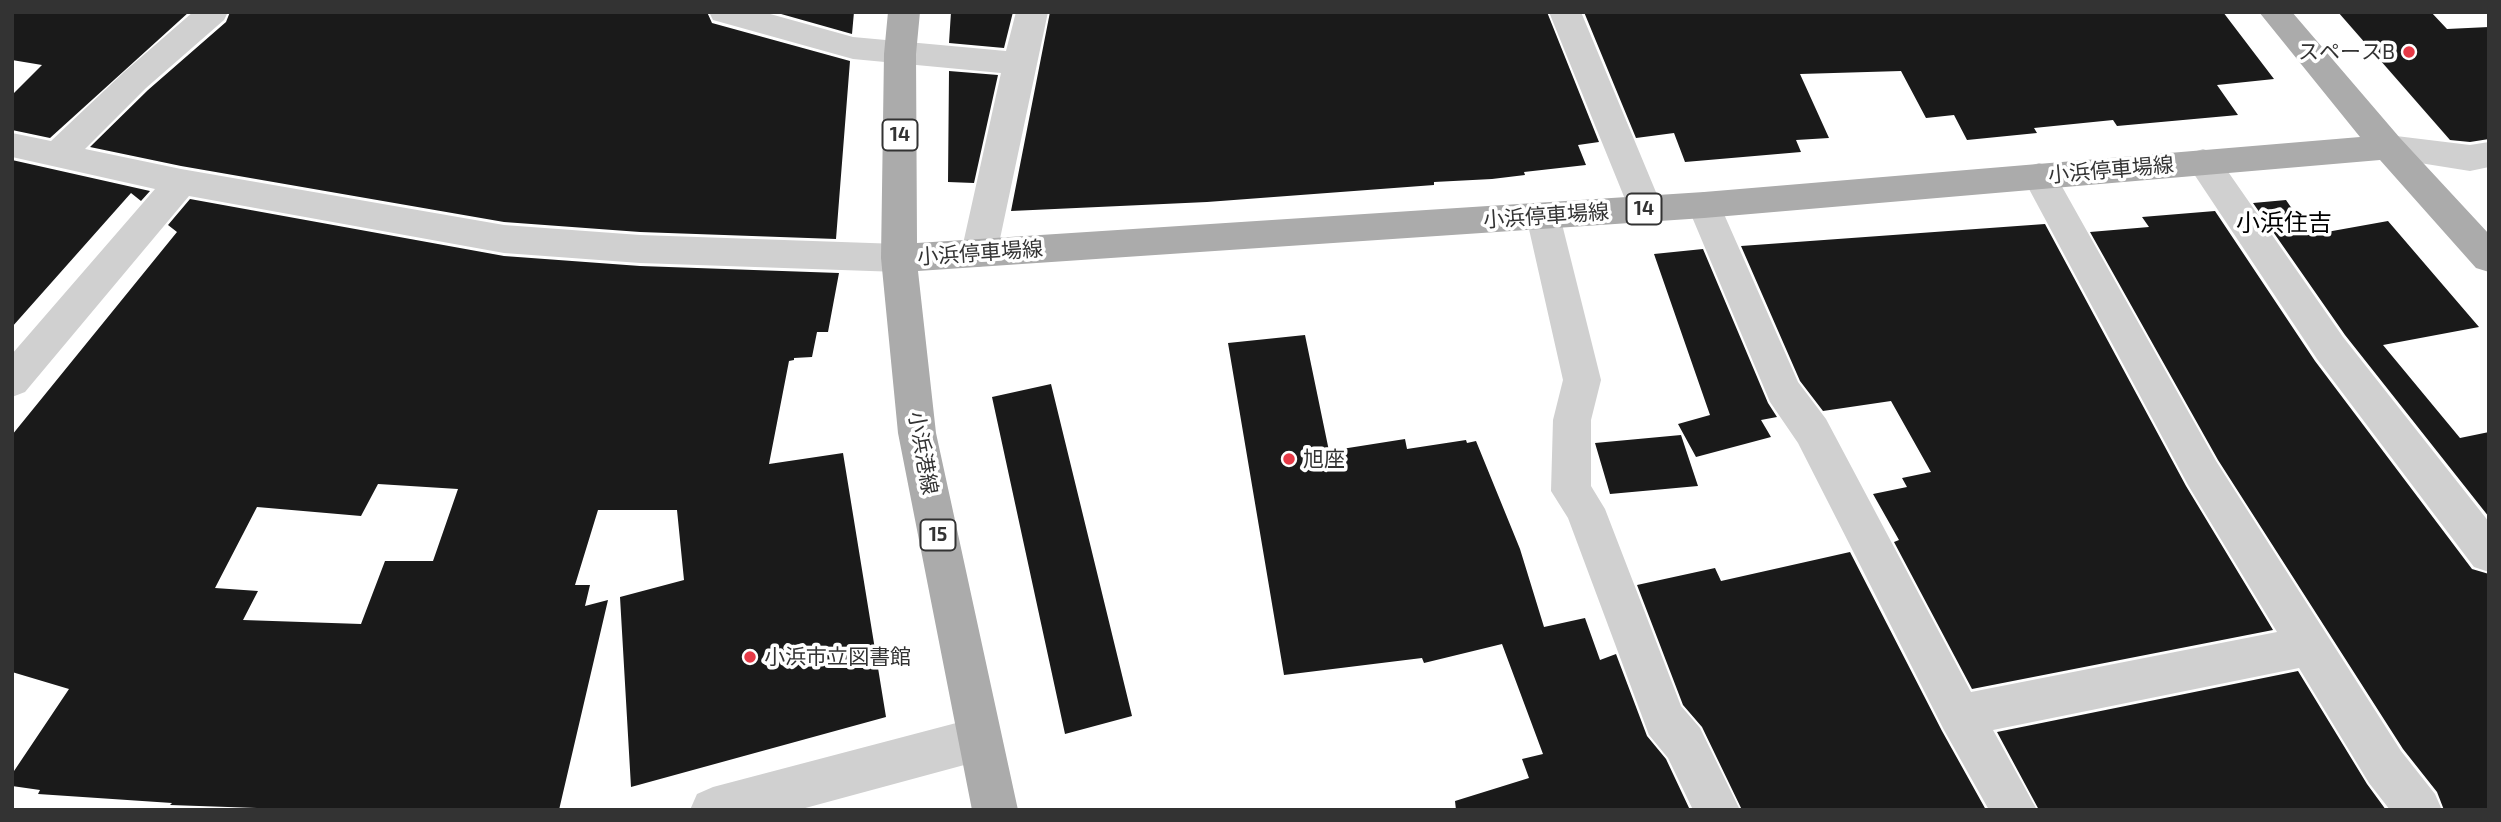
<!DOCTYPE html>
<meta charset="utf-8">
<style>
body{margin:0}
#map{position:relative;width:2501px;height:822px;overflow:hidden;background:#fff;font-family:"Exo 2",sans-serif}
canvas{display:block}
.frame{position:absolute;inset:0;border:14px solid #333;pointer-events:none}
</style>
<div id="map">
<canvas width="2501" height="822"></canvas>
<div class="frame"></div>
</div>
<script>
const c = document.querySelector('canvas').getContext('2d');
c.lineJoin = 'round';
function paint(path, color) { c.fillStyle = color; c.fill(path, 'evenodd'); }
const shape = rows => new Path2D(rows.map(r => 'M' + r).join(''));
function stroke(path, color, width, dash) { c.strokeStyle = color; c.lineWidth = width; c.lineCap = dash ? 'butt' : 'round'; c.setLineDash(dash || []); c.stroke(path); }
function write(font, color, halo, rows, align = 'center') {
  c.font = font + ' "Exo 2","Noto Sans JP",sans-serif'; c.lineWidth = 7; c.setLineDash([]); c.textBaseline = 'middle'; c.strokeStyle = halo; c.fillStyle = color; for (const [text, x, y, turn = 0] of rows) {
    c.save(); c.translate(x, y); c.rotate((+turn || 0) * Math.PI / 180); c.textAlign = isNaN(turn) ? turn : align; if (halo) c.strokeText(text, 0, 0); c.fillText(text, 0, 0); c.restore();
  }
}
paint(shape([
 [12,12,189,12,50,138,12,130,12,95,42,65,12,60],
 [230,12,707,12,712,23,850,61,836,239,640,232,504,222,181,166,90,147,148,90,226,22],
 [774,12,854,12,852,34],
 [951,12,1013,12,1004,48,949,43],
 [1050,12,1547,12,1599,142,1578,145,1586,165,1524,172,1525,175,1492,179,1434,182,1434,185,1207,202,1011,211],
 [1584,12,2223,12,2274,79,2217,85,2238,115,2117,126,2113,120,2034,128,2037,133,1967,140,1954,115,1926,118,1901,71,1800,74,1829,138,1796,140,1801,152,1685,162,1674,133,1636,138],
 [2338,12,2431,12,2447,29,2489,27,2489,139,2470,142,2450,140],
 [949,71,998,75,974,183,948,182],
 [12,160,150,191,141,201,131,193,12,327],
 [190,199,504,256,640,266,839,273,828,332,817,332,812,357,794,358,794,360,789,361,769,464,843,453,886,717,631,787,620,597,684,580,677,510,598,510,575,585,590,585,585,606,608,600,559,810,315,810,170,805,172,803,38,794,40,790,12,786,12,774,69,689,12,672,12,435,177,232,168,225],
 [378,484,458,489,433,561,385,561,361,624,243,620,258,591,215,588,257,507,361,516],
 [2286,200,2310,235,2388,221,2479,327,2383,345,2460,438,2489,432,2489,517,2345,335,2253,203],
 [2215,211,2315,361,2472,569,2489,574,2489,810,2444,810,2437,792,2403,749,2218,460,2090,232,2149,227,2142,217],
 [2045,224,2186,486,2273,630,1972,689,1894,542,1899,540,1873,494,1907,487,1902,478,1931,472,1891,401,1823,411,1800,381,1741,246],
 [1703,249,1768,403,1777,417,1761,420,1771,437,1696,457,1678,424,1710,415,1654,254],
 [1305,335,1329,451,1405,439,1407,449,1466,440,1467,443,1476,441,1520,549,1544,627,1585,618,1600,660,1616,654,1647,736,1666,759,1690,810,1456,810,1455,801,1529,778,1522,759,1543,754,1502,644,1424,663,1422,658,1284,675,1228,343],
 [1051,384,1132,716,1065,734,992,397],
 [1681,435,1698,486,1610,494,1595,443],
 [1850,552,1942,731,1986,810,1742,810,1702,727,1683,705,1637,585,1715,568,1721,581],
 [2298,671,2367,784,2386,810,2039,810,1997,732]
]), '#1a1a1a');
paint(shape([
 [193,12,228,12,224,20,146,88,85,149,181,169,504,225,640,235,899,244,912,248,917,258,912,268,899,272,640,263,504,253,189,196,25,392,12,397,12,354,155,189,12,157,12,133,51,141,124,72,193,12],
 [709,12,763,12,853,37,1006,51,1016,12,1048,12,997,253,992,263,979,267,966,263,961,253,1001,73,853,59,713,20,709,12],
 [1549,12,1581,12,1663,209,1658,218,1646,222,1634,218,1629,209,1549,12],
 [2388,135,2470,145,2489,142,2489,167,2470,171,2376,156,2371,147,2376,138,2388,135],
 [2203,149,2215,153,2343,337,2489,522,2489,572,2474,567,2317,359,2186,162,2191,153,2203,149],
 [2039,163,2051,167,2216,461,2401,751,2435,794,2442,810,2390,810,2369,783,2299,668,1993,730,2037,810,1989,810,1944,730,1798,443,1770,402,1687,205,1692,196,1704,192,1716,196,1798,382,1826,419,1971,692,2277,632,2188,485,2022,176,2027,167,2039,163],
 [1543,203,1555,207,1560,216,1601,380,1591,420,1591,486,1605,509,1681,706,1700,728,1740,810,1693,810,1668,758,1649,735,1568,518,1551,491,1553,420,1563,380,1526,216,1531,207,1543,203],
 [979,717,995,724,1001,739,995,754,979,761,798,810,690,810,697,794,713,787,979,717]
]), '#d0d0d0');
paint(shape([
 [888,12,920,12,916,54,917,243,1704,192,2360,137,2259,12,2292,12,2400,138,2489,234,2489,272,2476,268,2380,160,1704,218,918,271,936,433,1018,810,972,810,898,433,881,258,884,54,888,12]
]), '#ababab');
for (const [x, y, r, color] of [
 [2409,52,7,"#e63946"],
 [1289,459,7,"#e63946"],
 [750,657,7,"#e63946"]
]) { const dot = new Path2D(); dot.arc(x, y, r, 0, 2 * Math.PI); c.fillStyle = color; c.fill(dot); stroke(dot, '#fff', 2.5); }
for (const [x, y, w] of [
 [900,135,35],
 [1644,209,35],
 [938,535,35]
]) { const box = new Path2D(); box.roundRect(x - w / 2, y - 15.5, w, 31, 5); c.fillStyle = '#fff'; c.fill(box); stroke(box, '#333', 2); }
write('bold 19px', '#333', null, [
 ["14",900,135],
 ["14",1644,209],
 ["15",938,535]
]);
write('21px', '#333', '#fff', [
 ["スペースB",2395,52,"right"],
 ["旭座",1303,459],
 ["小浜市立図書館",764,657]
], 'left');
write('21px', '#333', '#fff', [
 ["小浜停車場線",2111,170,-5],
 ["小浜停車場線",1546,216,-4],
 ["小浜停車場線",980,253,-4],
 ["小浜港線",923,453,80]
]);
write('24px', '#000', '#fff', [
 ["小浜住吉",2284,223]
]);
</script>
